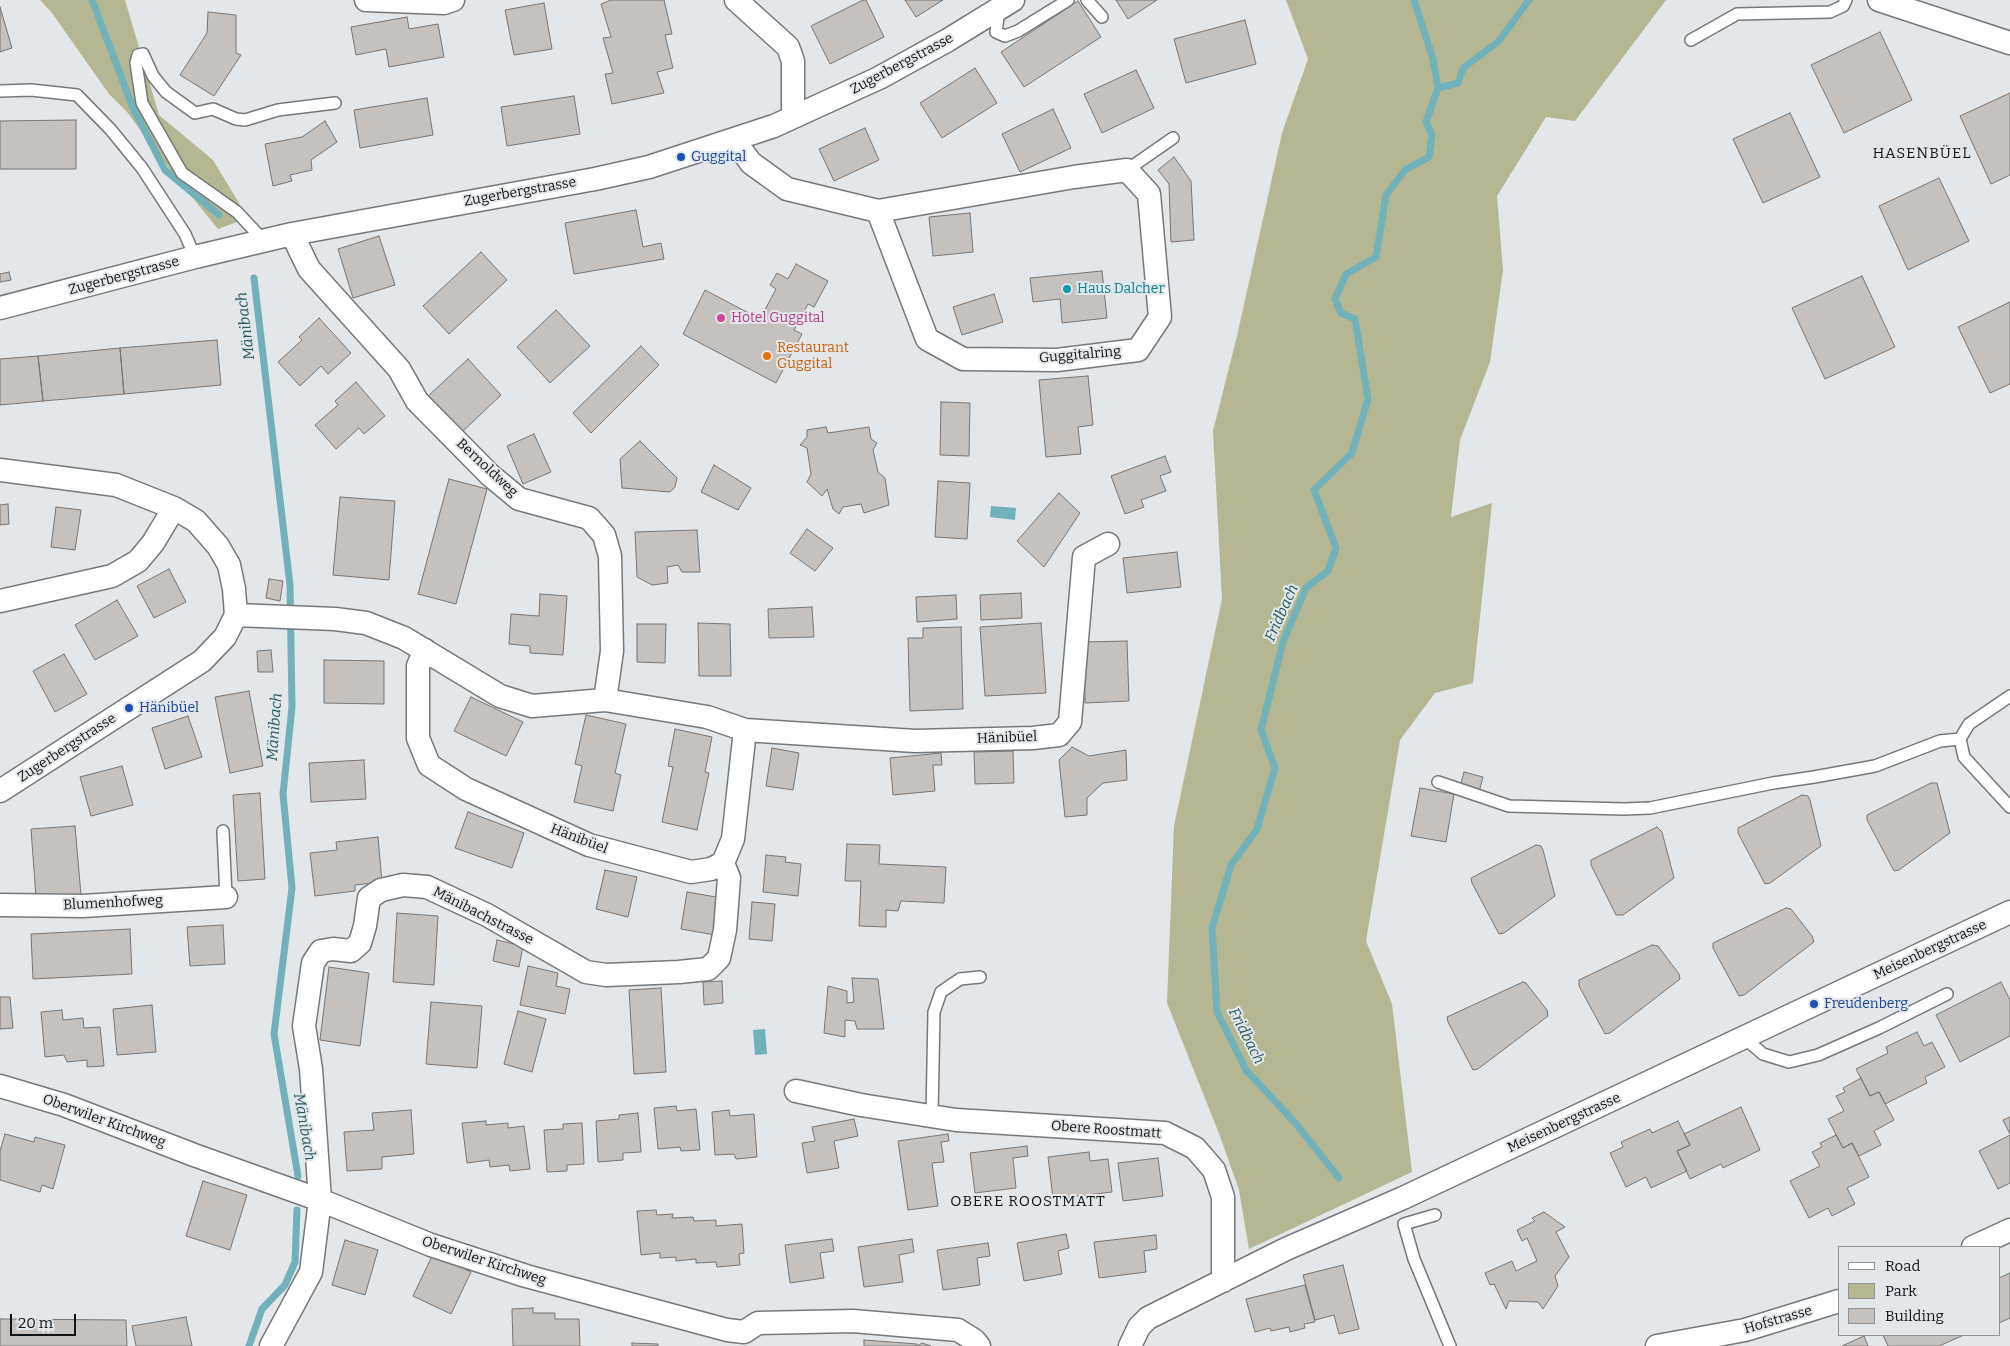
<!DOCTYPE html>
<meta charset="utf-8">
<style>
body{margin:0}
#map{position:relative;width:2010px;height:1346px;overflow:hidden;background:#e3e7e9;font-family:Bitter,serif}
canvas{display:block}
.legend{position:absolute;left:1838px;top:1246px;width:162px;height:90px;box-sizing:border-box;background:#e3e7e9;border:1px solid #909394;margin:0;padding:6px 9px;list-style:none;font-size:15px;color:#131415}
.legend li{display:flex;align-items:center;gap:10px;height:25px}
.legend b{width:25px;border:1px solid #909394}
.scale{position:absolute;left:10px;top:1314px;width:66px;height:22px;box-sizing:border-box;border:2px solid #131415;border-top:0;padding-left:6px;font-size:15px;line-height:18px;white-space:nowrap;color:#131415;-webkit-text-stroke:4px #e3e7e9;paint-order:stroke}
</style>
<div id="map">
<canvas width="2010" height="1346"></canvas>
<ul class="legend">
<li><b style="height:6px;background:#fff"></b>Road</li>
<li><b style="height:14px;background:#b4b792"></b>Park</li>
<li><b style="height:14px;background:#c5c1be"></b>Building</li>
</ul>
<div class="scale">20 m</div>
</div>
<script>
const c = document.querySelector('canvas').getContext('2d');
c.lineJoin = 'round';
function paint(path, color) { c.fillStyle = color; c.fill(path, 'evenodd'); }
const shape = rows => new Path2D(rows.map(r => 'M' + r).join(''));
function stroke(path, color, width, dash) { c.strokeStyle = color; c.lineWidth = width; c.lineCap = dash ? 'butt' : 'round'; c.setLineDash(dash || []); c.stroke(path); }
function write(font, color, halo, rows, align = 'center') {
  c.font = font + ' Bitter,serif'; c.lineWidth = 4; c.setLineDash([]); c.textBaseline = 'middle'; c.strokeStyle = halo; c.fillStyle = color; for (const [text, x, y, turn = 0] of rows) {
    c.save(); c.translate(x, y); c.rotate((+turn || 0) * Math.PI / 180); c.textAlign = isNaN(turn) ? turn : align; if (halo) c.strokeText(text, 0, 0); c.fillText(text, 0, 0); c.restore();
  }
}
paint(shape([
 [40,0,125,0,159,115,213,160,248,218,218,229,171,171,127,112,109,94,52,13],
 [1286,0,1666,0,1575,121,1546,117,1497,196,1503,270,1490,362,1460,440,1451,517,1492,503,1473,683,1435,693,1400,740,1366,941,1392,1004,1412,1172,1249,1249,1239,1190,1220,1136,1167,1003,1174,826,1222,599,1213,431,1237,336,1282,133,1308,59]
]), '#b4b792');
paint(shape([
 [991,506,1016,508,1015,520,990,517],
 [765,1029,767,1054,755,1055,753,1030]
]), '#71b1ba');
stroke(shape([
 [92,0,133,108,165,170,219,215],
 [1438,88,1458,83,1463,68,1498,42,1529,0],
 [254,278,290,585,292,707,283,794,292,888,274,1034,298,1176],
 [1339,1178,1297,1125,1246,1070,1217,1012,1212,928,1231,865,1257,829,1275,768,1261,730,1283,642,1306,588,1328,571,1336,548,1314,490,1352,453,1368,399,1355,319,1341,313,1335,299,1346,274,1376,257,1386,195,1405,170,1429,157,1432,135,1426,122,1438,88,1433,59,1414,0],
 [249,1346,262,1309,285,1285,295,1262,297,1210]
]), '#71b1ba', 7);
const building = shape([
 [611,0,664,0,672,34,665,35,673,68,657,72,664,93,612,104,605,74,613,73,603,38,611,37,601,4,611,0],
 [863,0,866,0,884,37,830,64,811,26,863,0],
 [905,0,943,0,916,17,905,0],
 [1116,0,1157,0,1128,19,1116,0],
 [1078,1,1101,37,1024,87,1001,52,1078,1],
 [544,3,552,49,514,55,505,10,544,3],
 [0,7,12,48,0,52,0,7],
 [208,12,236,15,236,53,241,55,214,96,180,75,207,33,208,12],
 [407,17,409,29,438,24,444,57,389,67,386,49,356,55,351,27,407,17],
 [1245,20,1256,64,1186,83,1174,39,1245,20],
 [1880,32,1912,100,1844,133,1811,65,1880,32],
 [975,68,997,103,942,138,920,103,975,68],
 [1136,70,1154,108,1102,133,1084,94,1136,70],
 [2010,93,2010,175,1991,184,1960,116,2010,93],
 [574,96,580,134,507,146,501,107,574,96],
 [427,98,433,135,360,148,354,110,427,98],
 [1053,109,1071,148,1020,172,1002,134,1053,109],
 [1790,113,1820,177,1763,203,1733,139,1790,113],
 [76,120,76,169,0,169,0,121,76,120],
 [325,121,337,142,311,160,312,170,290,175,292,181,273,186,265,144,302,137,325,121],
 [865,128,879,160,834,181,819,149,865,128],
 [1174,157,1191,181,1194,240,1171,242,1169,184,1158,170,1174,157],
 [1939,178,1969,241,1908,270,1879,206,1939,178],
 [636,210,643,247,661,243,664,259,574,274,565,223,636,210],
 [970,213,973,252,933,256,929,217,970,213],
 [379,236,395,285,353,298,338,249,379,236],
 [481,252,507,280,449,334,423,306,481,252],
 [796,264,828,281,814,307,808,304,794,330,802,334,776,383,683,334,705,290,760,319,776,289,770,285,777,273,788,279,796,264],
 [1102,271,1107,318,1062,323,1060,299,1033,302,1030,278,1102,271],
 [9,272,11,280,0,282,0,274,9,272],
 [1862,276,1895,347,1825,379,1792,308,1862,276],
 [994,294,1003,322,962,335,953,307,994,294],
 [2010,302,2010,384,1990,393,1958,327,2010,302],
 [556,310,590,346,550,383,517,347,556,310],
 [319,318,351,353,328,374,321,366,300,386,278,362,302,340,299,337,319,318],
 [217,340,221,385,124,394,120,348,217,340],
 [641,346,659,365,591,433,573,413,641,346],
 [120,348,124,394,43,401,38,356,120,348],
 [38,356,43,401,0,405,0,359,38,356],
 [468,359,501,395,461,433,428,396,468,359],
 [1088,376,1093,425,1078,427,1081,454,1046,457,1039,380,1088,376],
 [356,382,385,416,364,434,359,428,336,449,315,425,338,405,335,401,356,382],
 [941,402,970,403,969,456,940,455,941,402],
 [826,427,828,433,869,427,871,439,877,443,873,450,878,472,885,478,889,505,864,513,861,504,843,507,839,514,833,509,827,489,822,496,807,482,811,474,807,448,800,445,807,437,807,430,826,427],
 [534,434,551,472,523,484,507,446,534,434],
 [640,441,677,478,675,487,670,492,622,488,620,459,640,441],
 [1165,456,1171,472,1160,476,1166,491,1141,500,1144,507,1125,514,1111,476,1165,456],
 [714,465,751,488,738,510,701,492,714,465],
 [449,479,487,489,456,604,418,594,449,479],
 [938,481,970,483,967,539,935,537,938,481],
 [1059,493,1080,513,1044,567,1017,541,1059,493],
 [340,497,395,501,389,580,333,575,340,497],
 [8,504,9,524,0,525,0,505,8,504],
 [56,507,81,510,75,550,51,547,56,507],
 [807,529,833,548,815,571,790,553,807,529],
 [697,530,700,572,682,572,678,565,667,567,668,583,652,585,637,577,635,532,697,530],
 [1177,552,1181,587,1127,593,1123,558,1177,552],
 [169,569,186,602,154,618,137,586,169,569],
 [269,579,283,581,280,601,266,598,269,579],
 [1021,593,1022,618,981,620,980,595,1021,593],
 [540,594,567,596,563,655,530,653,530,646,509,644,511,614,539,616,540,594],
 [956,595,957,619,917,622,916,597,956,595],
 [117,600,138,636,95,660,75,625,117,600],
 [812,607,814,637,769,638,768,609,812,607],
 [698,623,730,624,731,676,699,676,698,623],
 [1041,623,1046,693,985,696,980,627,1041,623],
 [637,624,666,624,665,663,637,662,637,624],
 [961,627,963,709,910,711,908,638,923,638,923,628,961,627],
 [1127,641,1129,701,1085,703,1084,642,1127,641],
 [271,650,273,672,258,672,257,651,271,650],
 [64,654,87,694,55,712,33,671,64,654],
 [324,660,384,661,384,704,324,703,324,660],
 [249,691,263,766,230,773,215,697,249,691],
 [471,697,523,722,506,756,454,731,471,697],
 [586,715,626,724,615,773,621,775,613,811,574,802,582,766,575,764,586,715],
 [188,716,202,757,165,769,152,728,188,716],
 [675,729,712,737,705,772,709,773,697,830,662,822,673,767,668,766,675,729],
 [1072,747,1089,756,1126,750,1127,780,1103,783,1087,798,1087,815,1065,817,1059,760,1072,747],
 [772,748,799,753,793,790,766,786,772,748],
 [1013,751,1014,783,975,784,974,752,1013,751],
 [941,753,942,765,933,765,935,791,893,795,890,758,941,753],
 [364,760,366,799,311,802,309,763,364,760],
 [122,766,133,805,91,816,80,777,122,766],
 [1464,772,1483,777,1479,792,1460,787,1464,772],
 [1931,783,1937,783,1938,787,1950,833,1899,870,1894,871,1867,820,1867,815,1931,783],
 [1420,788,1454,794,1446,842,1411,836,1420,788],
 [260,793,265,879,238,881,233,795,260,793],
 [1802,795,1808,796,1810,800,1821,846,1770,883,1765,884,1738,833,1738,828,1802,795],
 [468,812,524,833,512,868,455,848,468,812],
 [75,826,81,895,36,898,31,829,75,826],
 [1657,827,1662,832,1674,878,1623,915,1616,915,1591,865,1591,860,1657,827],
 [378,837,382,882,355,885,355,891,315,896,310,853,337,850,336,842,378,837],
 [847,844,880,845,879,864,946,867,944,903,901,901,898,911,886,910,886,927,859,926,861,881,845,881,847,844],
 [1536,845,1541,846,1543,850,1555,896,1504,933,1499,934,1472,883,1471,878,1536,845],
 [766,855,786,857,785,862,801,864,798,896,763,892,766,855],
 [605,870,637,877,628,917,596,909,605,870],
 [687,892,722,898,715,935,681,929,687,892],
 [752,902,775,904,772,941,749,939,752,902],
 [1786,908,1791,909,1812,936,1814,942,1744,995,1739,996,1713,948,1713,943,1786,908],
 [397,913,438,916,434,985,393,982,397,913],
 [223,925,225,964,190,966,187,927,223,925],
 [130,929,132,974,33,979,31,934,130,929],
 [497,940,523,946,519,967,493,961,497,940],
 [1652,945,1658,946,1679,974,1680,979,1610,1033,1605,1034,1579,986,1579,980,1652,945],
 [528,966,558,973,556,986,570,989,565,1014,520,1005,528,966],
 [329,967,369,973,360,1046,320,1040,329,967],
 [852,978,878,979,884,1029,857,1029,855,1021,845,1020,845,1037,824,1033,828,986,847,991,847,1003,854,1002,852,978],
 [722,981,723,1003,704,1005,703,982,722,981],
 [1523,982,1526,983,1547,1010,1548,1016,1478,1069,1473,1070,1448,1022,1447,1017,1523,982],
 [2001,982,2010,1000,2010,1036,1960,1062,1936,1015,2001,982],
 [661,988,666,1072,634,1074,629,990,661,988],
 [0,997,10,997,13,1028,0,1029,0,997],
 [431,1002,482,1006,477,1068,426,1064,431,1002],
 [152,1005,156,1052,117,1055,113,1009,152,1005],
 [62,1010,63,1020,83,1018,84,1028,100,1027,104,1066,87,1067,87,1060,67,1062,64,1055,45,1057,41,1012,62,1010],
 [518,1011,546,1019,532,1072,504,1064,518,1011],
 [1917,1032,1924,1046,1932,1042,1945,1067,1925,1077,1927,1083,1885,1104,1879,1092,1870,1096,1856,1069,1888,1053,1886,1047,1917,1032],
 [1861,1078,1870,1096,1879,1092,1894,1120,1874,1131,1881,1145,1859,1156,1852,1143,1843,1148,1828,1119,1844,1111,1836,1096,1845,1092,1843,1088,1861,1078],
 [676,1106,677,1111,696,1109,700,1150,681,1151,680,1147,658,1149,654,1108,676,1106],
 [1741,1107,1760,1150,1723,1168,1721,1164,1690,1179,1677,1151,1690,1145,1684,1134,1741,1107],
 [411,1110,414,1154,382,1157,382,1169,347,1171,344,1132,374,1130,372,1113,411,1110],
 [729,1110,730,1116,754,1114,757,1157,736,1159,734,1154,715,1155,712,1112,729,1110],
 [638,1113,641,1152,623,1153,623,1160,598,1162,596,1121,619,1119,619,1115,638,1113],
 [2010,1117,2010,1134,2003,1120,2010,1117],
 [854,1119,858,1136,834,1141,839,1168,807,1173,802,1143,815,1141,812,1127,854,1119],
 [486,1121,486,1125,508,1123,508,1128,524,1126,530,1169,510,1171,509,1165,490,1167,489,1160,467,1163,462,1123,486,1121],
 [1678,1121,1690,1145,1677,1151,1687,1171,1651,1188,1646,1177,1626,1187,1610,1153,1623,1147,1621,1142,1650,1129,1652,1133,1678,1121],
 [582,1123,584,1164,567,1165,567,1171,547,1172,544,1130,563,1129,563,1124,582,1123],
 [5,1134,34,1142,35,1137,65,1145,53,1189,42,1185,40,1192,0,1180,0,1151,5,1134],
 [948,1134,949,1141,941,1142,944,1162,932,1163,938,1206,908,1210,898,1141,948,1134],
 [1836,1135,1843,1148,1852,1143,1869,1177,1847,1188,1855,1204,1832,1216,1828,1208,1809,1218,1790,1181,1820,1166,1812,1152,1822,1147,1820,1143,1836,1135],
 [2010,1135,2010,1183,1998,1189,1979,1151,2010,1135],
 [1027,1146,1028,1156,1013,1158,1016,1188,975,1193,970,1153,1027,1146],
 [1089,1152,1090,1161,1108,1159,1112,1192,1053,1199,1048,1157,1089,1152],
 [1158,1158,1163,1196,1123,1201,1118,1163,1158,1158],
 [203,1181,247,1195,230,1250,186,1236,203,1181],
 [656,1210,657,1215,673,1214,672,1218,693,1217,694,1221,716,1220,716,1226,742,1224,744,1253,739,1254,740,1265,717,1267,716,1262,696,1263,696,1259,676,1261,676,1257,660,1258,660,1253,641,1255,637,1211,656,1210],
 [1544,1212,1565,1227,1556,1232,1569,1257,1555,1276,1558,1286,1543,1309,1538,1302,1509,1301,1506,1309,1494,1284,1490,1285,1485,1273,1512,1261,1516,1271,1537,1261,1527,1238,1522,1241,1517,1230,1535,1221,1532,1218,1544,1212],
 [1066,1234,1069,1248,1058,1251,1062,1274,1024,1281,1017,1243,1066,1234],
 [1156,1235,1157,1249,1144,1251,1146,1272,1099,1278,1094,1242,1156,1235],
 [832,1239,834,1251,820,1253,824,1278,790,1283,785,1245,832,1239],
 [912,1239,914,1252,899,1255,903,1282,864,1287,858,1247,912,1239],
 [345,1240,378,1250,365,1295,332,1285,345,1240],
 [988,1243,990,1256,977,1258,980,1285,943,1290,937,1250,988,1243],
 [433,1254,471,1272,451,1314,413,1296,433,1254],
 [1343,1265,1359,1329,1339,1334,1334,1315,1315,1320,1303,1275,1343,1265],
 [2010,1273,2010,1318,1999,1323,1999,1278,2010,1273],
 [1305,1285,1315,1322,1304,1324,1305,1328,1290,1332,1289,1327,1271,1331,1270,1328,1255,1332,1246,1299,1305,1285],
 [533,1308,533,1313,555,1313,555,1319,579,1319,580,1346,513,1346,512,1309,533,1308],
 [186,1317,192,1346,136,1346,132,1326,186,1317],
 [0,1319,126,1320,127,1346,0,1346,0,1319],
 [1883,1335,1964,1335,1939,1346,1888,1346,1883,1335],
 [1864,1336,1868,1346,1842,1346,1864,1336],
 [864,1340,917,1344,917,1346,922,1343,931,1346,864,1346,864,1340],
 [632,1343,658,1344,658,1346,632,1346,632,1343]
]);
paint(building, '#c5c1be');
stroke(building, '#797573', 1);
const service = shape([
 [1087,0,1102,17],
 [999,10,996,32,1005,36,1018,31,1068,0],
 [1691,40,1737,14,1830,12,1843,6,1846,0],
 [0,91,31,90,77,95,111,130,142,168,185,234,195,257],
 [1127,170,1173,138],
 [264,241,237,212,182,173,142,103,136,63,138,55,143,54,153,76,166,92,195,113,213,109,236,119,245,120,278,110,335,103],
 [2010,696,1969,724,1960,739,1964,757,2010,807],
 [1438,782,1509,806,1624,809,1650,808,1773,783,1814,777,1875,766,1940,741,1960,739],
 [223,831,226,897],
 [1743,1037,1763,1054,1789,1062,1818,1055,1879,1028,1947,994],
 [932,1116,934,1012,941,992,960,979,980,977],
 [1435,1215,1404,1224,1414,1259,1450,1346]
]);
const minor = shape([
 [366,0,444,3,453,0],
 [736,0,788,47,793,61,793,117],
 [1879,0,2010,43],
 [734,140,751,163,787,189,878,211,1074,177,1127,170,1149,194,1160,317,1138,350,1057,360,963,359,927,339,878,211],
 [292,234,309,269,399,369,417,401,490,475,519,499,589,518,604,535,610,556,612,651,605,700],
 [0,308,195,257,292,234,595,179,649,167,774,126,879,78,948,40,1013,0],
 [0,470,116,485,174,508,196,521,218,546,229,565,234,589,236,615,225,637,202,661,0,791],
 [0,601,112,576,138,561,153,543,174,508],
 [236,615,335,619,366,623,404,638,500,696,532,706,605,700,707,717,745,730,915,741,1033,738,1059,735,1070,722,1084,557,1108,544],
 [425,650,418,666,418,738,429,765,466,789,589,845,691,872,711,869,723,863,733,839,745,730],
 [0,905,83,906,226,897],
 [0,1086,64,1105,194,1155,320,1200,431,1245,526,1276,727,1330,744,1332,758,1323,853,1321,958,1330,974,1340,979,1346],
 [796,1091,861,1105,956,1120,1165,1133,1195,1148,1214,1170,1223,1197,1223,1281],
 [1973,1247,2010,1230],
 [271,1346,311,1272,320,1200,311,1069,304,1026,313,963,321,951,333,949,351,951,360,943,365,926,369,898,381,890,403,885,427,887,487,915,586,972,606,975,679,972,708,969,719,958,725,930,729,878,723,863],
 [1130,1346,1139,1327,1148,1318,1286,1249,1403,1198,2010,912],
 [1657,1346,1745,1330,1839,1301]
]);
stroke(service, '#76797b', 14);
stroke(minor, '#76797b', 25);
stroke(service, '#fff', 11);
stroke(minor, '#fff', 22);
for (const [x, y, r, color] of [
 [681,157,5,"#1a4fb4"],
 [1067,289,5,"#0f9aa8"],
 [721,318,5,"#d1479c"],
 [767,356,5,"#e8710a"],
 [129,708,5,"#1a4fb4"],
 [1814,1004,5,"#1a4fb4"]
]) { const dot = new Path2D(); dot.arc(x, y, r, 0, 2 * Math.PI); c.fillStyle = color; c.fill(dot); stroke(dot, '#e3e7e9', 2); }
write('14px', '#131415', '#e3e7e9', [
 ["Zugerbergstrasse",902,64,-28],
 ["Zugerbergstrasse",520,192,-10],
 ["Zugerbergstrasse",124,276,-15],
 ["Guggitalring",1080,355,-5],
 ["Bernoldweg",487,468,43],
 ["Hänibüel",1007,738,-2],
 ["Zugerbergstrasse",67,748,-33],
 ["Hänibüel",579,839,21],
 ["Blumenhofweg",113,903,-3],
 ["Mänibachstrasse",483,916,27],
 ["Meisenbergstrasse",1930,950,-25],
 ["Oberwiler Kirchweg",104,1121,20],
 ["Meisenbergstrasse",1564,1123,-25],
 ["Obere Roostmatt",1106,1130,4],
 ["Oberwiler Kirchweg",484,1261,18],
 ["Hofstrasse",1778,1320,-16]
]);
write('14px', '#164399', '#e3e7e9', [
 ["Guggital",691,157],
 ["Hänibüel",139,708],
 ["Freudenberg",1824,1004]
], 'left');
write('14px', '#0d838f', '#e3e7e9', [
 ["Haus Dalcher",1077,289]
], 'left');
write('14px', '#b23c85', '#e3e7e9', [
 ["Hotel Guggital",731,318]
], 'left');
write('14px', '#c56008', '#e3e7e9', [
 ["Restaurant",777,348],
 ["Guggital",777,364]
], 'left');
c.letterSpacing = '1px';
write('15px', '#131415', '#e3e7e9', [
 ["HASENBÜEL",1922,154],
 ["OBERE ROOSTMATT",1028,1202]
]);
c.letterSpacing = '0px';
write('italic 15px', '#235961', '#e3e7e9', [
 ["Mänibach",246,326,-97],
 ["Fridbach",1282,613,-66],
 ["Mänibach",275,727,-86],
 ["Fridbach",1246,1036,63],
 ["Mänibach",304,1127,80]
]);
</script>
